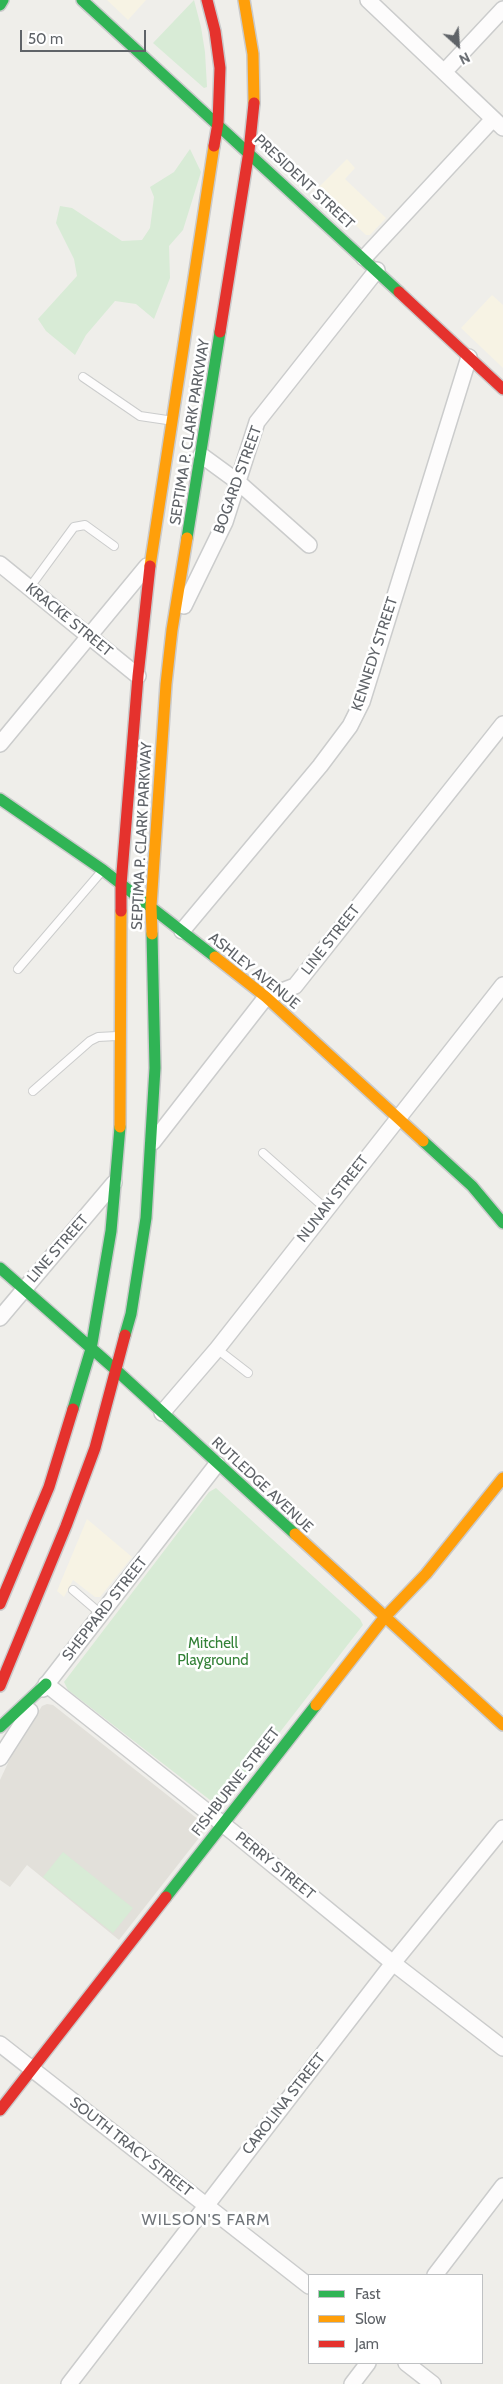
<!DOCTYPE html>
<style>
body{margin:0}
#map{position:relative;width:503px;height:2384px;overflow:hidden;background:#efeeea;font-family:Cabin,sans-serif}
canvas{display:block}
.legend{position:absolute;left:308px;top:2274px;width:175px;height:90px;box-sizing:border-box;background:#fff;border:1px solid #bfc1c3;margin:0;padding:6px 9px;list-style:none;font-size:15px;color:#5f6368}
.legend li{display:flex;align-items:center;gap:10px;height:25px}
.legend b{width:25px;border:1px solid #bfc1c3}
.north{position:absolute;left:433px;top:20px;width:50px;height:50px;-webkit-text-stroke:4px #fff;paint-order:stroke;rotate:154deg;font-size:14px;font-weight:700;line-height:20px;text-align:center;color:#5f6368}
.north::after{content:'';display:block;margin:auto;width:18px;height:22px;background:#5f6368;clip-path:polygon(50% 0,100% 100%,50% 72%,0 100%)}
.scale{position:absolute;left:20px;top:30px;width:126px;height:22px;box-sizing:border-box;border:2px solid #5f6368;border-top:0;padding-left:6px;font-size:15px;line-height:18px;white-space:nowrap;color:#5f6368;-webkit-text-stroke:4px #fff;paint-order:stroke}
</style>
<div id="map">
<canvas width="503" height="2384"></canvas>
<ul class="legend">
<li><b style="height:6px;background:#30b455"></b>Fast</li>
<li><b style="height:6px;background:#ff9f0a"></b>Slow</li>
<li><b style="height:6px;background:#e5322d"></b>Jam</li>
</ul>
<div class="north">N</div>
<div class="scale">50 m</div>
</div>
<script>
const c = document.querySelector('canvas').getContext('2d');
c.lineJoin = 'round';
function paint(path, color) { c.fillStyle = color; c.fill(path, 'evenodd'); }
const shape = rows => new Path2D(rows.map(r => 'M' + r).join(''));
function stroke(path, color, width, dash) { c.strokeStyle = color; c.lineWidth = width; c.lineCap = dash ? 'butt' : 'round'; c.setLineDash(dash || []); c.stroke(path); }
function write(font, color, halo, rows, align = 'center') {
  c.font = font + ' Cabin,sans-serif'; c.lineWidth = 5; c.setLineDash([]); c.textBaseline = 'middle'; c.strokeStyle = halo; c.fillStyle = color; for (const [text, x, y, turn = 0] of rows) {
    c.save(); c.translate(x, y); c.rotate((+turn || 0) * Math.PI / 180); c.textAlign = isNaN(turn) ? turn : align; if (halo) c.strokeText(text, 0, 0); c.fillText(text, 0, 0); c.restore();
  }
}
paint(shape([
 [107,0,146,0,128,20],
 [347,159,355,168,345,179,386,218,370,235,366,235,317,189],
 [492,295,503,305,503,368,461,328],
 [87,1519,132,1557,100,1597,95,1597,73,1580,64,1597,57,1591]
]), '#f7f3e4');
paint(shape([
 [47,1704,53,1705,204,1824,202,1834,119,1940,27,1865,10,1887,0,1880,0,1780,14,1750,42,1706]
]), '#e2e0da');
paint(shape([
 [194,0,201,27,205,52,207,87,204,88,153,43],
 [190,149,201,172,183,230,169,246,170,278,154,319,136,304,115,301,86,335,75,355,46,331,38,319,77,276,74,259,56,223,60,206,72,208,122,241,142,240,150,228,154,197,150,187,174,172],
 [216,1488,360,1619,363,1625,225,1803,219,1807,68,1690,64,1682,209,1492],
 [63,1852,133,1908,113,1933,43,1877]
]), '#d8ebd6');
const lane = shape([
 [83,377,140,416,167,420],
 [30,587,74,527,85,525,114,546],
 [18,969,102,871],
 [33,1091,90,1041,98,1037,117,1036],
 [263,1153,326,1209],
 [217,1349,248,1373],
 [73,1590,101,1614]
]);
const street = shape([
 [368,0,503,128],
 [444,72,503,9],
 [364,258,493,119],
 [201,455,238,482,309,545],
 [0,564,138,676],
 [184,606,225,522,257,422,377,270],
 [0,744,147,566],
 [182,931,320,766,350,726,362,702,469,357],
 [153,1142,266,997,295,986,503,724],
 [0,1318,114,1183],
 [162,1413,217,1349,503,985],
 [46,1684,234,1833,393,1963,503,2048],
 [43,1689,217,1464],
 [0,1758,30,1711],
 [0,2044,309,2286],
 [435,2275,503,2186],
 [406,2363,433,2384],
 [69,2384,393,1963,503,1828],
 [352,2384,368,2363]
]);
const fast = shape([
 [82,0,399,292],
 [0,5,3,0],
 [187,538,220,332],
 [0,799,103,870,215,957],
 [423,1141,472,1186,503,1223],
 [0,1268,116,1370,295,1534],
 [125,1335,131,1314,146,1218,155,1068,152,934],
 [73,1409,91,1349,111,1231,120,1127],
 [0,1727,46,1684],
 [166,1897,316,1705]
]);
const slow = shape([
 [244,0,253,54,254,103],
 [150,566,214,146],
 [152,934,151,906,166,684,172,630,187,538],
 [215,957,266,997,423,1141],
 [120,1127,121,911],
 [295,1534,503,1725],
 [316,1705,384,1618,426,1574,503,1478]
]);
const jam = shape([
 [207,0,215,31,220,68,218,123,214,146],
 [399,292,503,389],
 [220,332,249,151,254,103],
 [121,911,121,885,138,676,150,566],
 [0,1604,49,1487,73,1409],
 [0,1686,66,1526,95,1448,125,1335],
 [0,2110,166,1897]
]);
stroke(lane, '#cbcccc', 10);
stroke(street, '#cbcccc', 18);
stroke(fast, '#cacacb', 14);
stroke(slow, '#cacacb', 14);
stroke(jam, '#cacacb', 14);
stroke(lane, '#fdfcfc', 8);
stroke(street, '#fdfcfc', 15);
stroke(fast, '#30b455', 11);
stroke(slow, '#ff9f0a', 11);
stroke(jam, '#e5322d', 11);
write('15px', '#5f6368', '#fff', [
 ["PRESIDENT STREET",304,182,43],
 ["SEPTIMA P. CLARK PARKWAY",190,432,-81],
 ["BOGARD STREET",238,480,-70],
 ["KRACKE STREET",69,620,39],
 ["KENNEDY STREET",375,654,-72],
 ["SEPTIMA P. CLARK PARKWAY",142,836,-87],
 ["LINE STREET",331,940,-52],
 ["ASHLEY AVENUE",254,971,39],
 ["NUNAN STREET",333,1199,-52],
 ["LINE STREET",58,1249,-49],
 ["RUTLEDGE AVENUE",262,1485,43],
 ["SHEPPARD STREET",105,1609,-52],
 ["FISHBURNE STREET",236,1782,-52],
 ["PERRY STREET",275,1866,39],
 ["CAROLINA STREET",284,2104,-52],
 ["SOUTH TRACY STREET",131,2147,38]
]);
write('15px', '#348238', '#fff', [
 ["Mitchell",213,1644],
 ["Playground",213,1661]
]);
c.letterSpacing = '1px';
write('16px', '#70757a', '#fff', [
 ["WILSON'S FARM",206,2220]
]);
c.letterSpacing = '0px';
</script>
